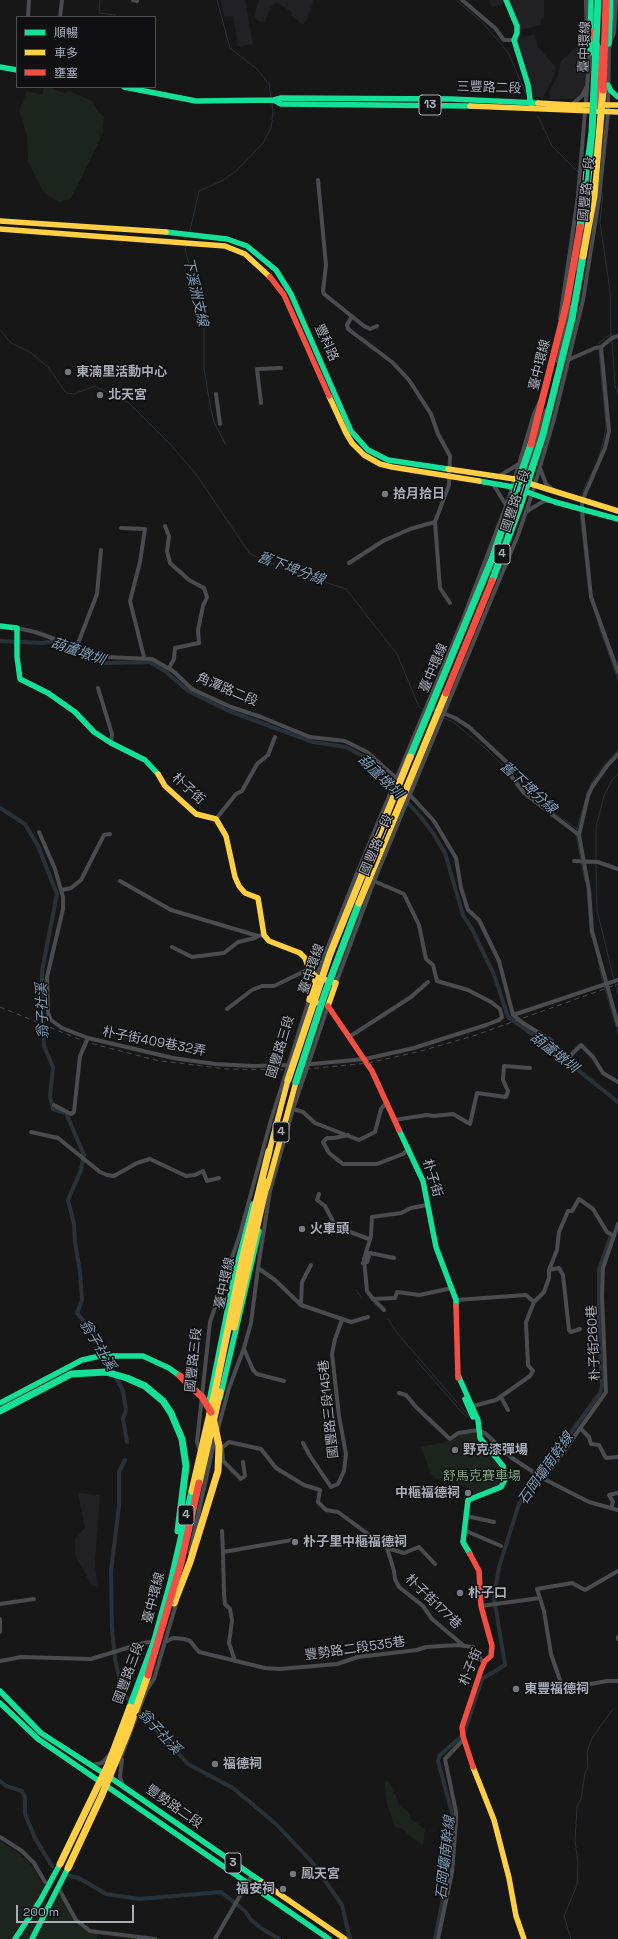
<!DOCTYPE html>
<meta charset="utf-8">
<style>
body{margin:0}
#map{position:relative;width:618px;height:1939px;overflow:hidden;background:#171717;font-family:"Space Grotesk","Noto Sans TC",sans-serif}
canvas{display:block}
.legend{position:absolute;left:16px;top:16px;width:140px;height:72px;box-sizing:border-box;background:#111113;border:1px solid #4d4f55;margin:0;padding:5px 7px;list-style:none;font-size:12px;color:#a8adb8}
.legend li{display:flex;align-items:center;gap:8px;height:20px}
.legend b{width:20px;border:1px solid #4d4f55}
.scale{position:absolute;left:16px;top:1905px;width:118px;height:18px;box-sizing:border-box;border:2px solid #a8adb8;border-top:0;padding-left:5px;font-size:12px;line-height:14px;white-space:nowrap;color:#a8adb8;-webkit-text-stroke:3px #111113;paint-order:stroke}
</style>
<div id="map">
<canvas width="618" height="1939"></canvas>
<ul class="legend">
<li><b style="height:5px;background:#16e098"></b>順暢</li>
<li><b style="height:5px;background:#ffcf43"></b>車多</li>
<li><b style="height:5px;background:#f24e42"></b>壅塞</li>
</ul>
<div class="scale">200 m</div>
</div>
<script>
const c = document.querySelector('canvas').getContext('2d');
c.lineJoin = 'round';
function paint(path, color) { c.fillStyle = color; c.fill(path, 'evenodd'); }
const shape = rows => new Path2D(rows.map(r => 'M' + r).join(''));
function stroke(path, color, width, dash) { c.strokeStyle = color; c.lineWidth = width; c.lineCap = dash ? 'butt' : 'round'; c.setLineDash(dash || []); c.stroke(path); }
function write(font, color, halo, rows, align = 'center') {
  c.font = font + ' "Space Grotesk","Noto Sans TC",sans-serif'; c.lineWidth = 3; c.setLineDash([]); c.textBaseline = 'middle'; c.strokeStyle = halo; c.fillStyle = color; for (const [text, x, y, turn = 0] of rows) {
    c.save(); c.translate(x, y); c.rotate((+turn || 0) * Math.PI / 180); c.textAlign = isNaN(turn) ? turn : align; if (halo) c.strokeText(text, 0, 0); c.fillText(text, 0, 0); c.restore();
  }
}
paint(shape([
 [220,0,245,0,253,44,238,47,233,16,225,17],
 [259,0,314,0,306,21,303,25,291,16,292,12,276,2,271,7,266,18,266,25,264,22,258,21,254,17],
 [489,0,544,0,544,15,541,18,541,25,519,30,508,1,492,8],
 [535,35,538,47,555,66,556,69,555,74,543,98,532,96,516,41,516,38],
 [579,44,587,62,585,96,580,99,550,99,549,93,558,75,561,61],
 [78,1493,100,1495,95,1562,97,1586,92,1586,75,1555,75,1538,85,1528]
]), '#212123');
paint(shape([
 [50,87,63,93,69,91,92,101,98,112,104,116,103,133,77,187,70,199,59,202,44,193,28,161,27,136,19,111,27,91,42,95,44,88],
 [474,1432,499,1462,504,1477,500,1486,474,1496,473,1491,467,1487,444,1479,436,1479,430,1472,421,1447,450,1441,459,1434],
 [387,1779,392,1787,393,1793,396,1795,398,1803,409,1813,411,1819,425,1829,423,1845,408,1835,403,1829,395,1827,387,1804,385,1785],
 [0,1841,26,1859,34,1868,41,1882,46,1886,39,1898,52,1907,61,1894,73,1920,85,1930,91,1933,98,1933,97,1939,0,1939]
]), '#1d241e');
stroke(shape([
 [100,0,99,13,115,15,115,17],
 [217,0,230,48,257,69,269,84,271,98],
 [456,0,481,21,508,52,526,94],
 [538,116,552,146,578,172],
 [602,192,603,193,600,222,610,291,611,337],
 [190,231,199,191,222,181,237,170,263,143,271,128,273,113,272,103],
 [187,244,185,249,204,319,204,368,210,405,214,422,226,445],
 [0,330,11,343,30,352,49,368,66,393,74,394,95,386,129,403,170,444,196,474,250,554,286,569,346,589,397,654,419,707,423,709],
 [612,340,615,386,618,393],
 [599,343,611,334],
 [581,495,598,460,604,439,606,426,599,351],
 [580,514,588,584],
 [598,624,618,680],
 [444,718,453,722,487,750,510,773],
 [515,778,529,793,553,812,577,829],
 [586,795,596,775,618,750],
 [576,832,586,798],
 [576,835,581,859],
 [596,860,596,827,604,796,612,780,618,774],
 [581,862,585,881],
 [596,863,597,910,614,980],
 [587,890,590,931,592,938],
 [598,960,603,983],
 [615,983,618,994],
 [604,986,618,1033],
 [356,1290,362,1298],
 [388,1319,398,1334,469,1416],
 [416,1360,467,1418],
 [571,1939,564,1916,577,1885,578,1862,575,1841,577,1807,581,1799,585,1773,588,1767,587,1752,592,1738,613,1709]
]), '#2a3239', 1);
stroke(shape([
 [0,641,42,643,53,641,105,663,150,662,165,671,188,691,229,711,313,742,346,747,366,758,420,816,433,833,445,853,463,915,472,929,495,977,508,1017,535,1036,618,1102],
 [0,808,25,824,38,846,57,894,42,971,42,1013,44,1046,53,1067,50,1097,53,1109,66,1113,84,1155,81,1170,68,1200,74,1224,75,1242,80,1272,82,1300,77,1313,90,1328,123,1391,126,1410,123,1419,127,1442],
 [125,1460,119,1472,119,1506,111,1571,112,1629,115,1659,123,1693,131,1702],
 [137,1709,188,1764,233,1788,276,1824,311,1861,342,1905,350,1939],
 [0,1781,6,1786,22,1791,25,1798,25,1814,35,1838,52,1866],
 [70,1876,79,1878,106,1894,139,1899,221,1892,245,1911,251,1920,261,1928,279,1939],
 [435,1939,446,1883,453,1817,438,1761,440,1755,464,1734,482,1679,505,1665,494,1598,499,1567,519,1504,600,1393,602,1386,599,1330,599,1270,610,1238]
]), '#2a3239', 4);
stroke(shape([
 [133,0,137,1],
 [462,0,495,28,504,40,514,40],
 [586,0,587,42],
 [28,17,29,0],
 [60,17,62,0],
 [571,105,582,96,587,86],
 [318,180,326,265,323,291,324,294,364,326,370,329,377,326],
 [577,269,588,204,595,145],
 [352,316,347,325,348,329,392,362,409,380,431,414,438,434,450,456,449,485,435,522,440,588,450,603],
 [560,319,578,196,590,52],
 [601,347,609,431,605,448,582,501,582,510,591,597,618,672],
 [568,360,595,348,601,347,612,338,618,336],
 [558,361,571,307],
 [216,394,220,424],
 [261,403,257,369,281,368],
 [540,468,546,484,552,489],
 [499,476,519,464],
 [493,484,506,505],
 [521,490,546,410],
 [527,511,544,501,549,501],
 [165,526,169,536,167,551,170,563,189,580,204,588,207,597,203,606,198,630,199,643,175,648,174,659,169,668],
 [121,528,145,529,140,562,130,601,144,657],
 [349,563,383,541,410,529,435,522],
 [17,628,35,632,106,657,152,659,173,671,192,689,231,707,261,717,310,737,345,741,367,752,396,778],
 [77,646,97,594,101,550],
 [98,688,112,734,111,743],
 [429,707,455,718,469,727,512,767,511,776,524,793,579,835],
 [618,754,607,766,592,787,588,796,579,835,589,890,592,931,618,1025],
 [410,795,434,821,456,858,461,888,468,910,479,920,499,961,513,1015,523,1023,549,1039,567,1056,570,1056,581,1045,593,1057,603,1073,618,1082],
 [216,819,236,794,242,791,257,764,268,755,275,737],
 [39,832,55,869,63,897,63,909,47,977,48,1013,51,1020,62,1028,88,1038,173,1058,215,1064,253,1066,294,1065],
 [574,861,598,862,618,869],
 [120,881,171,910,258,936,264,935],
 [62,890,71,888,81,880,104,835,110,834],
 [172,947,192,957,224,953,238,942,255,938,258,936],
 [316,977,357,873,463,619,508,501,534,414,540,401],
 [336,983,374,881,518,535,532,494,554,419,583,300,599,199,608,112,609,44,614,33,616,0],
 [227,1009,252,990,262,986,274,986,309,969],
 [513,1015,618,980],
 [349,1037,411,997,428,982],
 [301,1065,365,1059,414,1048,486,1025,499,1020,502,1017,500,1009,491,1002,468,990,437,981,433,965,426,959,419,925,404,894,360,875],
 [54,1105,71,1114,74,1112,80,1056,88,1038],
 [293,1109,303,1112,315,1123,359,1140,375,1132,381,1109,387,1102],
 [394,1120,427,1115,434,1116,453,1114,470,1124,477,1093,506,1097,508,1091,503,1080,504,1066,530,1068],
 [31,1132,58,1138,100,1172,107,1175,114,1176,137,1163,150,1159,186,1176,195,1175,203,1171,207,1181,219,1178],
 [348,1135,334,1138,327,1138,323,1142,329,1153,343,1164,377,1164,403,1154,409,1148],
 [319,1194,317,1200,325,1206,334,1223,342,1229,369,1239],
 [427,1205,411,1208,401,1213,372,1217,371,1236,364,1259,367,1291,373,1299,395,1298,397,1292,420,1295,452,1288],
 [363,1263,367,1262,370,1253,394,1258],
 [258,1268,275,1280,301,1305,351,1322,368,1317],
 [549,1270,557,1250,559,1232,568,1211,572,1211,579,1199,593,1209,607,1232,614,1236],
 [373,1299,384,1310],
 [456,1300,526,1295,534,1302,544,1292,549,1278,549,1270,559,1268,563,1275,569,1330,571,1332,580,1329],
 [301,1305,302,1282,311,1265],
 [244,1349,253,1370,257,1374,284,1381],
 [399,1393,406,1395,416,1407,450,1439,458,1433,479,1430,486,1434,512,1458,544,1479,589,1502,618,1510],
 [501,1397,508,1410],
 [473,1406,496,1400,530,1376,533,1371,528,1365,526,1322,534,1302],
 [580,1428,589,1437,591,1444,599,1445,606,1458,618,1457],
 [303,1443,310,1456,331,1487,338,1484,344,1471,346,1454,339,1416,332,1354,335,1339,342,1320],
 [222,1447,223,1461,241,1479,245,1476,243,1462],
 [223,1447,229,1442,261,1449,276,1468,304,1485,320,1490,318,1502,326,1510,338,1512,387,1548,394,1571,395,1579,399,1587,423,1606,432,1619,463,1645],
 [200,1451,197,1442,210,1322,240,1234,271,1120,309,1000],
 [544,1479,606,1392,602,1296,603,1268,618,1224],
 [611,1508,613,1502,609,1495,618,1493],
 [466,1516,494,1522],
 [464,1530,501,1546],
 [222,1531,223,1552],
 [387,1548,404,1553,419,1547,435,1564],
 [190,1552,213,1447,229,1388,244,1348,251,1323,258,1268,270,1191,293,1109,328,1006],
 [618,1571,585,1590,572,1583,537,1589,544,1611,551,1654,563,1689,607,1681,618,1681],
 [0,1604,34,1599],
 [481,1606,540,1598],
 [0,1619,0,1632],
 [618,1637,618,1639],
 [165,1642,173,1638,184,1639,190,1641,199,1652,265,1668,280,1669,337,1664,358,1657,417,1650,426,1647,458,1645,473,1647,484,1664],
 [0,1661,21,1657,91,1659,143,1643,156,1641],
 [235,1661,229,1643,232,1620,230,1609,225,1604,224,1594,223,1552,292,1540],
 [122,1759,120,1777,123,1785],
 [119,1762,146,1691,154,1679,177,1601],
 [91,1765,102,1763,110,1754],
 [0,1837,22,1851,34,1863,45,1882],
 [60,1891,76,1920,90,1931,155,1939],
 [215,1939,252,1875],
 [438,1939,452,1872,456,1821,456,1812,445,1759,464,1739]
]), '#4b4c50', 4);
stroke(shape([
 [506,0,517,26,517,33,514,40,528,85,531,106],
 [609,44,611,0],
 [590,53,591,0],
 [0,67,17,70],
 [608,85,611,91,618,97],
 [124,87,196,101,274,100,281,98,451,99,538,103],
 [274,100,281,104,470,106],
 [166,232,227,239,247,246,276,270,291,294,351,431,368,450,388,460,448,469],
 [479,481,513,487,555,502,618,519],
 [0,626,17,628,17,657,20,679,48,693,75,712,94,732,111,743,145,760,158,774],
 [399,1130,423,1181,436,1247,456,1300,456,1306],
 [458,1375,478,1420,480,1438,503,1466,506,1478,501,1487,468,1500,463,1542,470,1554],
 [220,1398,259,1231],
 [465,1399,473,1417],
 [0,1403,82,1360,100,1356,143,1356,169,1368,180,1376],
 [208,1407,235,1272,253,1204],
 [0,1691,41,1733,111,1778,262,1882],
 [0,1703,38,1739,329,1939],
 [15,1939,40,1901,60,1864],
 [32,1939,68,1868]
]), '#16e098', 5.5);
stroke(shape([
 [538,103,571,105,618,105],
 [470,106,618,112],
 [0,221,166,232],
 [0,229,225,246,245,254,270,277],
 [329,396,346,433,352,443,364,455,380,464,392,467,479,481],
 [448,469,515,479,618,511],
 [158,774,165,786,196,814,216,819,226,836,235,877,239,886,245,893,258,898,264,935,269,941,300,953,305,958,309,969,316,977,336,983,328,1006],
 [316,977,309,1000,318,1003],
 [268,1156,288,1080],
 [267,1188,296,1082],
 [473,1767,494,1820,509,1878,516,1916,524,1939],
 [262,1882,345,1939]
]), '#ffcf43', 5.5);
stroke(shape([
 [591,31,601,53,599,105],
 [270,277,284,295,329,396],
 [328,1006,372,1071,399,1130],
 [456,1306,458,1378],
 [470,1554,479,1571,481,1606,492,1646,491,1656,485,1661,481,1670,462,1727,463,1736,473,1767]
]), '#f24e42', 5.5);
stroke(shape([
 [0,1007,86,1042,155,1060,226,1069,297,1070,368,1063,421,1051,476,1035,618,984]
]), '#4b4c4f', 1, [5, 4]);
stroke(shape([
 [580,227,592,132,598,0],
 [492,581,520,506,543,435,572,319,583,256],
 [410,757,492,559,531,444],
 [296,1082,324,996,359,903],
 [0,1411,71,1374,106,1372,127,1378,145,1386,163,1401,171,1413,182,1439,186,1466,178,1531],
 [130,1707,154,1643,171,1582,192,1491]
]), '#16e098', 7);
stroke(shape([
 [583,256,594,196,603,90],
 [359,903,446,693],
 [288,1080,330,954,410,757],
 [234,1327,267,1182],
 [199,1483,220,1392],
 [192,1491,216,1387,243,1256,269,1151],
 [174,1603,190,1562,218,1471,219,1446,214,1422],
 [60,1864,108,1765,130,1707],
 [68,1868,102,1795,127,1734,148,1675]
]), '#ffcf43', 7);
stroke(shape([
 [603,90,606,0],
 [531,444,567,302,580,227],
 [446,693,492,581],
 [180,1376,202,1397,211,1412],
 [148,1675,181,1563,199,1483]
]), '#f24e42', 7);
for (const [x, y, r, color] of [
 [68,372,4,"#757880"],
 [100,395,4,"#757880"],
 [385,494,4,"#757880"],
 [302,1229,4,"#757880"],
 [455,1450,4,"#757880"],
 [468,1493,4,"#757880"],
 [295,1542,4,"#757880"],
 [460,1593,4,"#757880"],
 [516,1689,4,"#757880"],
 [215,1764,4,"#757880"],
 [293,1874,4,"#757880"],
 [283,1889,4,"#757880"]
]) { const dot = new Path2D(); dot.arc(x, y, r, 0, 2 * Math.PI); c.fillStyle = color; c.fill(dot); stroke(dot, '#111113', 1.5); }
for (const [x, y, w] of [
 [430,105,22],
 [502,554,16],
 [281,1132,16],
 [186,1515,16],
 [233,1863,16]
]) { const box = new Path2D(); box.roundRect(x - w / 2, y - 10, w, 20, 3); c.fillStyle = '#111113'; c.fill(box); stroke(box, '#a8adb8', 1); }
write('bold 12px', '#a8adb8', null, [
 ["13",430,105],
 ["4",502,554],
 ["4",281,1132],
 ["4",186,1515],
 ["3",233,1863]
]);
write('13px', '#a8adb8', '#111113', [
 ["臺中環線",585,47,-88],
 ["三豐路二段",489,88,2],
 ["國豐路二段",587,189,-84],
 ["豐科路",326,343,66],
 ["臺中環線",540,365,-76],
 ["國豐路二段",516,501,-72],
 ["臺中環線",434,668,-67],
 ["角潭路二段",227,690,23],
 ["朴子街",188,789,42],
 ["國豐路二段",377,845,-67],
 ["臺中環線",312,969,-71],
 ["朴子街409巷32弄",154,1042,11],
 ["國豐路三段",281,1047,-73],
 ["朴子街",432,1178,73],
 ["臺中環線",225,1283,-78],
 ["朴子街260巷",594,1343,-93],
 ["國豐路三段",194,1360,-84],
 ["國豐路三段145巷",329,1409,-96],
 ["臺中環線",154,1598,-75],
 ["朴子街177巷",433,1602,44],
 ["豐勢路二段535巷",355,1649,-8],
 ["朴子街",471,1667,-68],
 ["國豐路三段",129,1673,-70],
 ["豐勢路二段",174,1807,35]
]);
write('bold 13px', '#a8adb8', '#111113', [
 ["東湳里活動中心",76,372],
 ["北天宮",108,395],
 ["拾月拾日",393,494],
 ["火車頭",310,1229],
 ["野克漆彈場",463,1450],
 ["中樞福德祠",460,1493,"right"],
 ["朴子里中樞福德祠",303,1542],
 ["朴子口",468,1593],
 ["東豐福德祠",524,1689],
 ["福德祠",223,1764],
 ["鳳天宮",301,1874],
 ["福安祠",275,1889,"right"]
], 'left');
write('13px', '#7fa381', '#111113', [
 ["舒馬克賽車場",482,1476]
]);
write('italic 14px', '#7f9bb3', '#111113', [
 ["下溪洲支線",195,292,77],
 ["舊下埤分線",291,569,20],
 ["葫蘆墩圳",78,652,19],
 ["葫蘆墩圳",380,777,44],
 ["舊下埤分線",528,788,42],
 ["翁子社溪",43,1011,-92],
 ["葫蘆墩圳",554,1053,38],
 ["翁子社溪",97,1345,59],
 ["石岡壩南幹線",546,1469,-55],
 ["翁子社溪",159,1732,47],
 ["石岡壩南幹線",446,1858,-84]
]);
</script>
